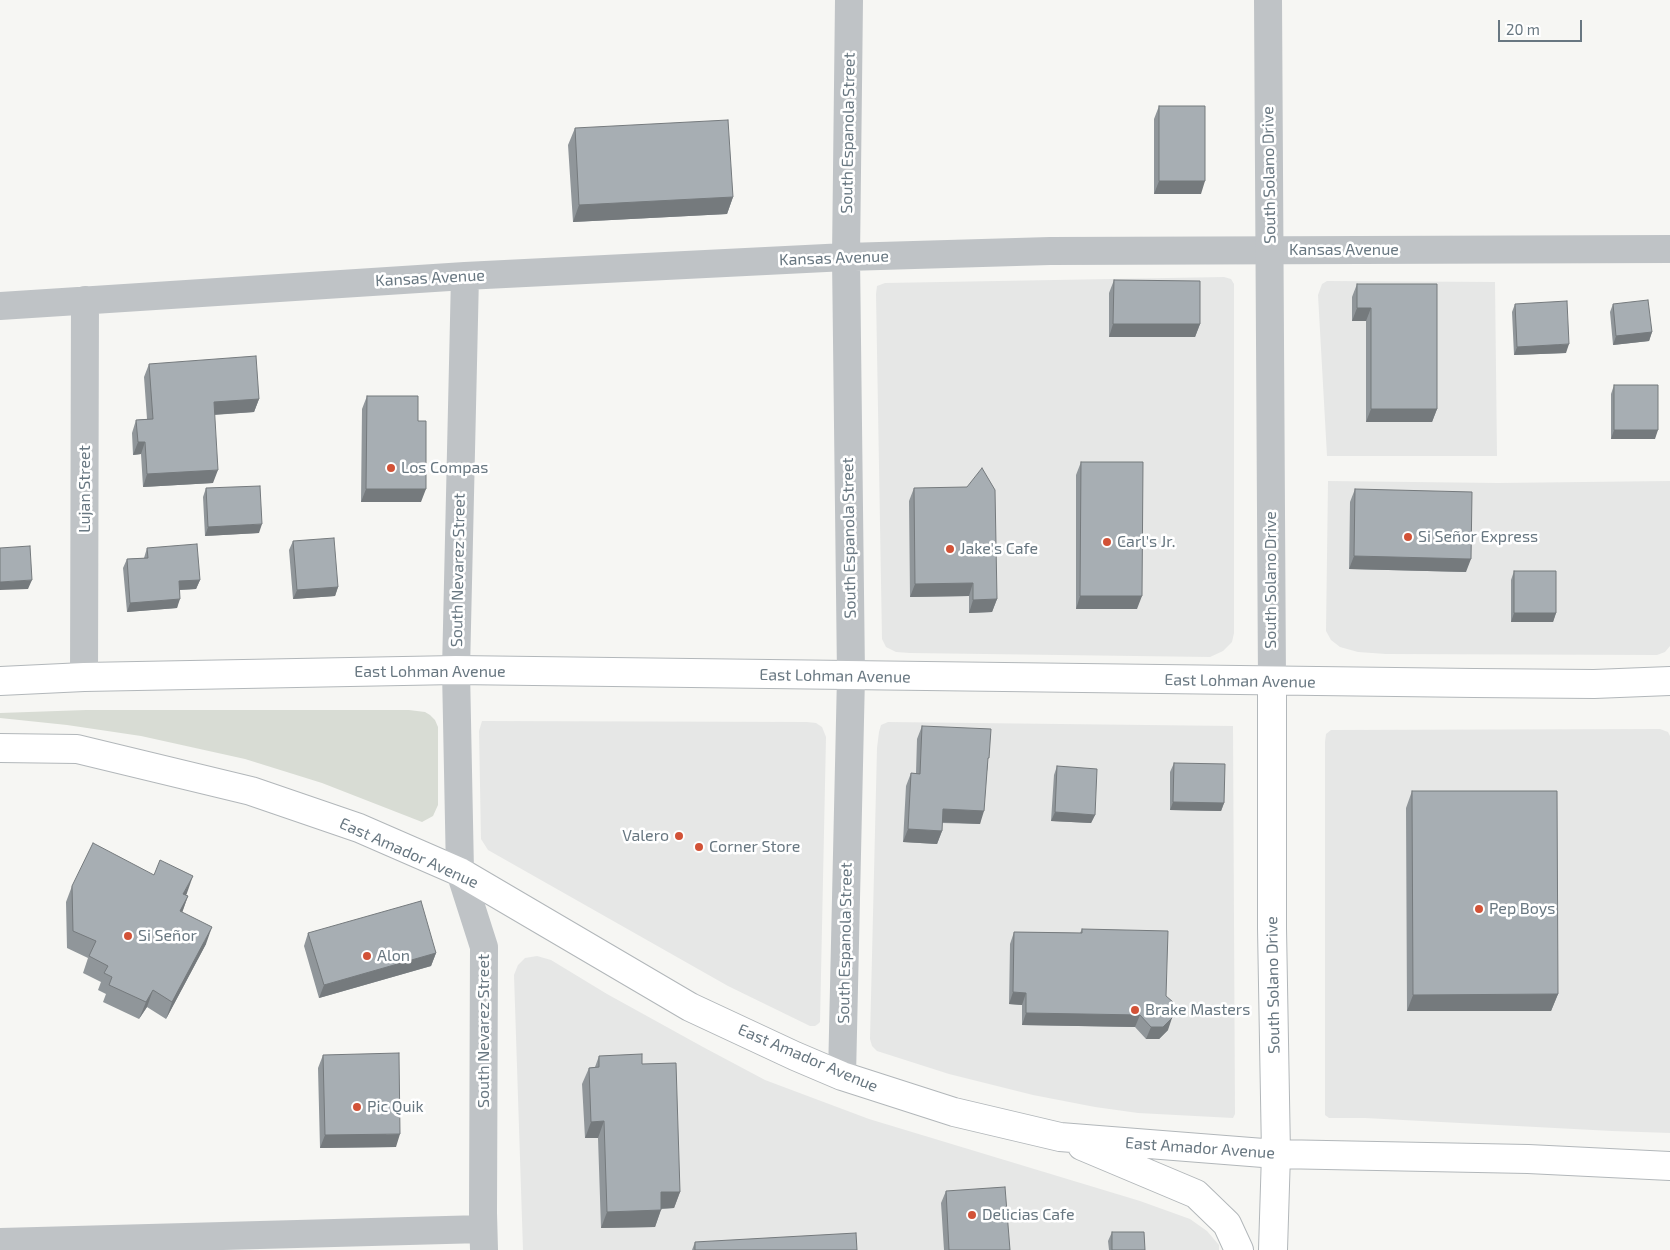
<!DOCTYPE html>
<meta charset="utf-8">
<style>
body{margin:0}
#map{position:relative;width:1670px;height:1250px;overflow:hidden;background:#f6f6f3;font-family:"Exo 2",sans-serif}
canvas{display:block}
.scale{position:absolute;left:1498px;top:20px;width:84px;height:22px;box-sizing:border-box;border:2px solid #687781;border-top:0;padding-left:6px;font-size:15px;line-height:18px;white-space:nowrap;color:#687781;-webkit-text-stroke:4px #fff;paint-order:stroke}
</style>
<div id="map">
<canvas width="1670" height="1250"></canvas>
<div class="scale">20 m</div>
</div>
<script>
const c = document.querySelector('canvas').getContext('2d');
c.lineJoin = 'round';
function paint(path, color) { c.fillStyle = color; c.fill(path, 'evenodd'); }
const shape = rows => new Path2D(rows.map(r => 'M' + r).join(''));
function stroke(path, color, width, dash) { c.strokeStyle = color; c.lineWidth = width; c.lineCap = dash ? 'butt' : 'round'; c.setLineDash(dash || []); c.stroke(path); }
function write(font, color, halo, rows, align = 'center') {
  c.font = font + ' "Exo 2",sans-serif'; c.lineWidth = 5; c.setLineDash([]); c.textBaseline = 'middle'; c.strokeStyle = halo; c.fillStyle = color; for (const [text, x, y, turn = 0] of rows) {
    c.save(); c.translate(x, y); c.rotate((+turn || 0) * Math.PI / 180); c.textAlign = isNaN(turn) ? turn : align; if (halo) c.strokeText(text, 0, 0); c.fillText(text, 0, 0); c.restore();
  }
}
paint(shape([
 [1224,277,1231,279,1234,284,1234,633,1232,642,1223,651,1210,657,910,653,896,652,886,647,882,639,876,294,877,286,885,283],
 [1327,281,1495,282,1497,456,1327,456,1318,295,1322,284],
 [1328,481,1498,483,1670,481,1670,646,1665,652,1657,655,1386,654,1358,652,1340,647,1331,640,1326,631],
 [482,721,807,722,816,723,822,727,826,737,820,1022,818,1024,815,1026,810,1026,728,986,488,850,481,839,479,731],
 [888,722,1233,726,1235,1114,1233,1118,1138,1113,1095,1107,1033,1095,949,1074,877,1051,872,1046,870,1039,877,748,879,732,881,725],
 [1660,729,1668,732,1670,736,1670,1133,1612,1131,1365,1118,1329,1118,1325,1115,1325,742,1326,734,1331,730],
 [537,956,551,960,607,994,703,1047,765,1080,869,1119,1140,1201,1190,1219,1207,1231,1219,1245,1219,1250,523,1250,514,975,518,965,525,958]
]), '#e6e7e6');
paint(shape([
 [86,710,409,710,425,712,430,715,435,720,438,727,438,805,433,816,422,822,322,783,245,759,141,736,67,725,0,718,0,713]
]), '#d8dcd4');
const secondary = shape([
 [0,681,84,677,456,670,1474,683,1594,684,1670,681],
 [1272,681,1272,928,1276,1154,1273,1250],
 [0,748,77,749,251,791,359,828,460,872,690,1007,795,1056,842,1076,954,1112,1060,1137,1276,1154,1528,1159,1670,1166],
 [1082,1146,1196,1194,1227,1224,1239,1250]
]);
stroke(secondary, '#b2b7ba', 30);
stroke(shape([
 [465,276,456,670,460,872,484,947,483,1213,484,1250],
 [0,306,465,276,846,257,1050,251,1670,249],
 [84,677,85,300],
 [842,1076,851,676,846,257,849,0],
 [0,1242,483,1229]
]), '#bfc3c6', 28);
stroke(shape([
 [1268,0,1272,681]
]), '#bfc3c6', 28);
stroke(secondary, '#fff', 28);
paint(shape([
 [1159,106,1201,194,1154,194,1154,119],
 [575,128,733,197,727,214,573,222,568,145],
 [1114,280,1200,324,1195,337,1109,337,1109,293],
 [1357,284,1437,409,1432,422,1366,422,1366,321,1352,321,1352,297],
 [1515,304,1566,353,1514,355,1512,312],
 [1613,304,1652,332,1649,341,1613,345,1610,312],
 [149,364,259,399,254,412,214,415,213,483,143,487,141,454,133,455,132,433,136,420,147,419,144,377],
 [1614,385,1655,439,1611,439,1611,394],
 [367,396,418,421,421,502,361,502,362,409],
 [1081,462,1137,609,1076,609,1076,475],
 [206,488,259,533,205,536,203,497],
 [914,488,997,599,992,612,969,613,969,596,910,597,909,501],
 [1355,489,1466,572,1349,569,1350,502],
 [293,541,338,587,335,596,293,599,289,550],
 [147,548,200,580,196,589,180,590,177,608,127,612,123,568,127,559,144,558],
 [1514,571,1556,613,1553,622,1511,622,1511,580],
 [922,726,988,764,980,824,942,823,942,831,937,844,903,842,906,786,911,773,916,773,917,739],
 [1174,763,1224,803,1221,811,1170,810,1170,772],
 [1057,766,1095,815,1091,823,1051,821,1054,775],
 [1412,791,1558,994,1551,1011,1407,1011,1406,808],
 [72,886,187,893,186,895,188,896,182,912,206,944,166,1019,147,1007,139,1019,103,1002,106,994,98,990,101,982,83,973,88,958,67,948,66,902],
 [1082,929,1166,996,1168,1030,1159,1039,1146,1039,1135,1027,1022,1025,1022,1005,1009,1004,1010,944,1014,932,1080,933],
 [308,933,436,953,431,966,319,998,304,946],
 [323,1055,396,1147,320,1148,318,1068],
 [599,1056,642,1064,680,1192,674,1208,661,1209,655,1227,601,1228,598,1138,585,1138,582,1084,589,1068,595,1067],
 [946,1191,1010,1250,944,1250,941,1203],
 [1112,1232,1145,1250,1109,1250,1108,1241],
 [695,1242,857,1250,692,1250]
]), '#90969a');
paint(shape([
 [1159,181,1205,181,1201,194,1154,194],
 [733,197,727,214,573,222,579,205],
 [1357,308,1371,308,1366,321,1352,321],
 [1113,324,1200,324,1195,337,1109,337],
 [1652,332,1649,341,1613,345,1616,336],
 [1569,344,1566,353,1514,355,1517,347],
 [259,399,254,412,209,415,214,402],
 [1371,409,1437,409,1432,422,1366,422],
 [1614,430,1658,430,1655,439,1611,439],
 [138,442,145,442,141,454,133,455],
 [218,470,213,483,143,487,147,474],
 [366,489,426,489,421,502,361,502],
 [262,524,259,533,205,536,208,527],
 [1354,556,1471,559,1466,572,1349,569],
 [32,580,28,589,0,590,0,582],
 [200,580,196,589,176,590,179,581],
 [973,583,969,596,910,597,915,584],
 [338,587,335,596,293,599,297,590],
 [1080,596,1142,596,1137,609,1076,609],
 [180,599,177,608,127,612,130,603],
 [997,599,992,612,969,613,973,600],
 [1514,613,1556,613,1553,622,1511,622],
 [1173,802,1224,803,1221,811,1170,810],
 [943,809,984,811,980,824,938,822],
 [1055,812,1095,815,1091,823,1051,821],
 [908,829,942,831,937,844,903,842],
 [193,876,187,893,177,911,183,894],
 [188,896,182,913,180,911],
 [212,927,206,944,166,1019,172,1002],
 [436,953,431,966,319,998,324,985],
 [153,990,147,1007,139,1019,146,1002],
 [1013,992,1026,993,1022,1005,1009,1004],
 [1558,994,1551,1011,1407,1011,1413,995],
 [1026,1013,1140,1015,1135,1027,1022,1025],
 [1172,1018,1168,1030,1159,1039,1146,1039,1151,1027],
 [604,1121,598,1138,585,1138,591,1122],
 [400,1134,396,1147,320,1148,325,1135],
 [661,1192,680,1192,674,1208,654,1209],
 [661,1210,655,1227,601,1228,607,1212]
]), '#757a7d');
const building = shape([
 [1159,106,1205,106,1205,181,1159,181,1159,106],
 [728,120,733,197,579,205,575,128,728,120],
 [1114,280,1200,281,1200,324,1113,324,1114,280],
 [1357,284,1437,284,1437,409,1371,409,1371,308,1357,308,1357,284],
 [1648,300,1652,332,1616,336,1613,304,1648,300],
 [1567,301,1569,344,1517,347,1515,304,1567,301],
 [256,356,259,399,214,402,218,470,147,474,145,442,138,442,136,420,153,419,149,364,256,356],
 [1614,385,1658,385,1658,430,1614,430,1614,385],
 [367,396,418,396,418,421,426,421,426,489,366,489,367,396],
 [1081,462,1143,462,1142,596,1080,596,1081,462],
 [982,468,995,490,997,599,973,600,973,583,915,584,914,488,967,487,982,468],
 [260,486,262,524,208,527,206,488,260,486],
 [1355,489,1472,492,1471,559,1354,556,1355,489],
 [334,538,338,587,297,590,293,541,334,538],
 [197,544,200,580,179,581,180,599,130,603,127,559,148,558,147,548,197,544],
 [30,546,32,580,0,582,0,548,30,546],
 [1514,571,1556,571,1556,613,1514,613,1514,571],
 [922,726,991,729,989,758,988,758,984,811,943,809,942,831,908,829,911,773,920,774,922,726],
 [1174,763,1225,764,1224,803,1173,802,1174,763],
 [1057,766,1097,769,1095,815,1055,812,1057,766],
 [1412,791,1557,791,1558,994,1413,995,1412,791],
 [93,843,154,875,160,860,193,876,183,894,188,896,180,911,212,927,172,1002,153,990,146,1002,109,985,112,977,104,973,108,966,89,956,96,941,73,931,72,886,93,843],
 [421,901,436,953,324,985,308,933,421,901],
 [1082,929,1168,931,1166,996,1173,1002,1172,1018,1163,1027,1151,1027,1140,1015,1026,1013,1026,993,1013,992,1014,932,1082,933,1082,929],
 [399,1053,400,1134,325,1135,323,1055,399,1053],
 [642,1054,642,1064,676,1063,680,1192,661,1192,661,1210,607,1212,604,1121,591,1122,589,1068,599,1067,599,1056,642,1054],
 [1005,1187,1010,1250,949,1250,946,1191,1005,1187],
 [1112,1232,1144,1232,1145,1250,1112,1250,1112,1232],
 [856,1233,857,1250,695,1250,695,1242,856,1233]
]);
paint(building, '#a7aeb3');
stroke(building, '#757a7d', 1);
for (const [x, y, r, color] of [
 [391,468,5,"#d25237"],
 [1408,537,5,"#d25237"],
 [1107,542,5,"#d25237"],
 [950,549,5,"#d25237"],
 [679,836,5,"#d25237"],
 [699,847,5,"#d25237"],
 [1479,909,5,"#d25237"],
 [128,936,5,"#d25237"],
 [367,956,5,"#d25237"],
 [1135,1010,5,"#d25237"],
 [357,1107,5,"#d25237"],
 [972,1215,5,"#d25237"]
]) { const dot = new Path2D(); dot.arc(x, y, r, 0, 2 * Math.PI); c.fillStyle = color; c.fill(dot); stroke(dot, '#fff', 2); }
write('16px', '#687781', '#fff', [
 ["South Espanola Street",848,133,-89],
 ["South Solano Drive",1269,175,-91],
 ["Kansas Avenue",1344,250],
 ["Kansas Avenue",834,258,-2],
 ["Kansas Avenue",430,278,-3],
 ["Lujan Street",85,489,-90],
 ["South Espanola Street",849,538,-91],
 ["South Nevarez Street",458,570,-89],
 ["South Solano Drive",1271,580,-90],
 ["East Lohman Avenue",430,672],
 ["East Lohman Avenue",835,676,1],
 ["East Lohman Avenue",1240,681,1],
 ["East Amador Avenue",409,853,24],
 ["South Espanola Street",845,943,-89],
 ["South Solano Drive",1273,985,-91],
 ["South Nevarez Street",484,1031,-90],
 ["East Amador Avenue",808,1058,23],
 ["East Amador Avenue",1200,1148,4]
]);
write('16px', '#687781', '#fff', [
 ["Los Compas",401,468],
 ["Si Señor Express",1418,537],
 ["Carl's Jr.",1117,542],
 ["Jake's Cafe",960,549],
 ["Valero",669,836,"right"],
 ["Corner Store",709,847],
 ["Pep Boys",1489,909],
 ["Si Señor",138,936],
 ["Alon",377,956],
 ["Brake Masters",1145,1010],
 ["Pic Quik",367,1107],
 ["Delicias Cafe",982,1215]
], 'left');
</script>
